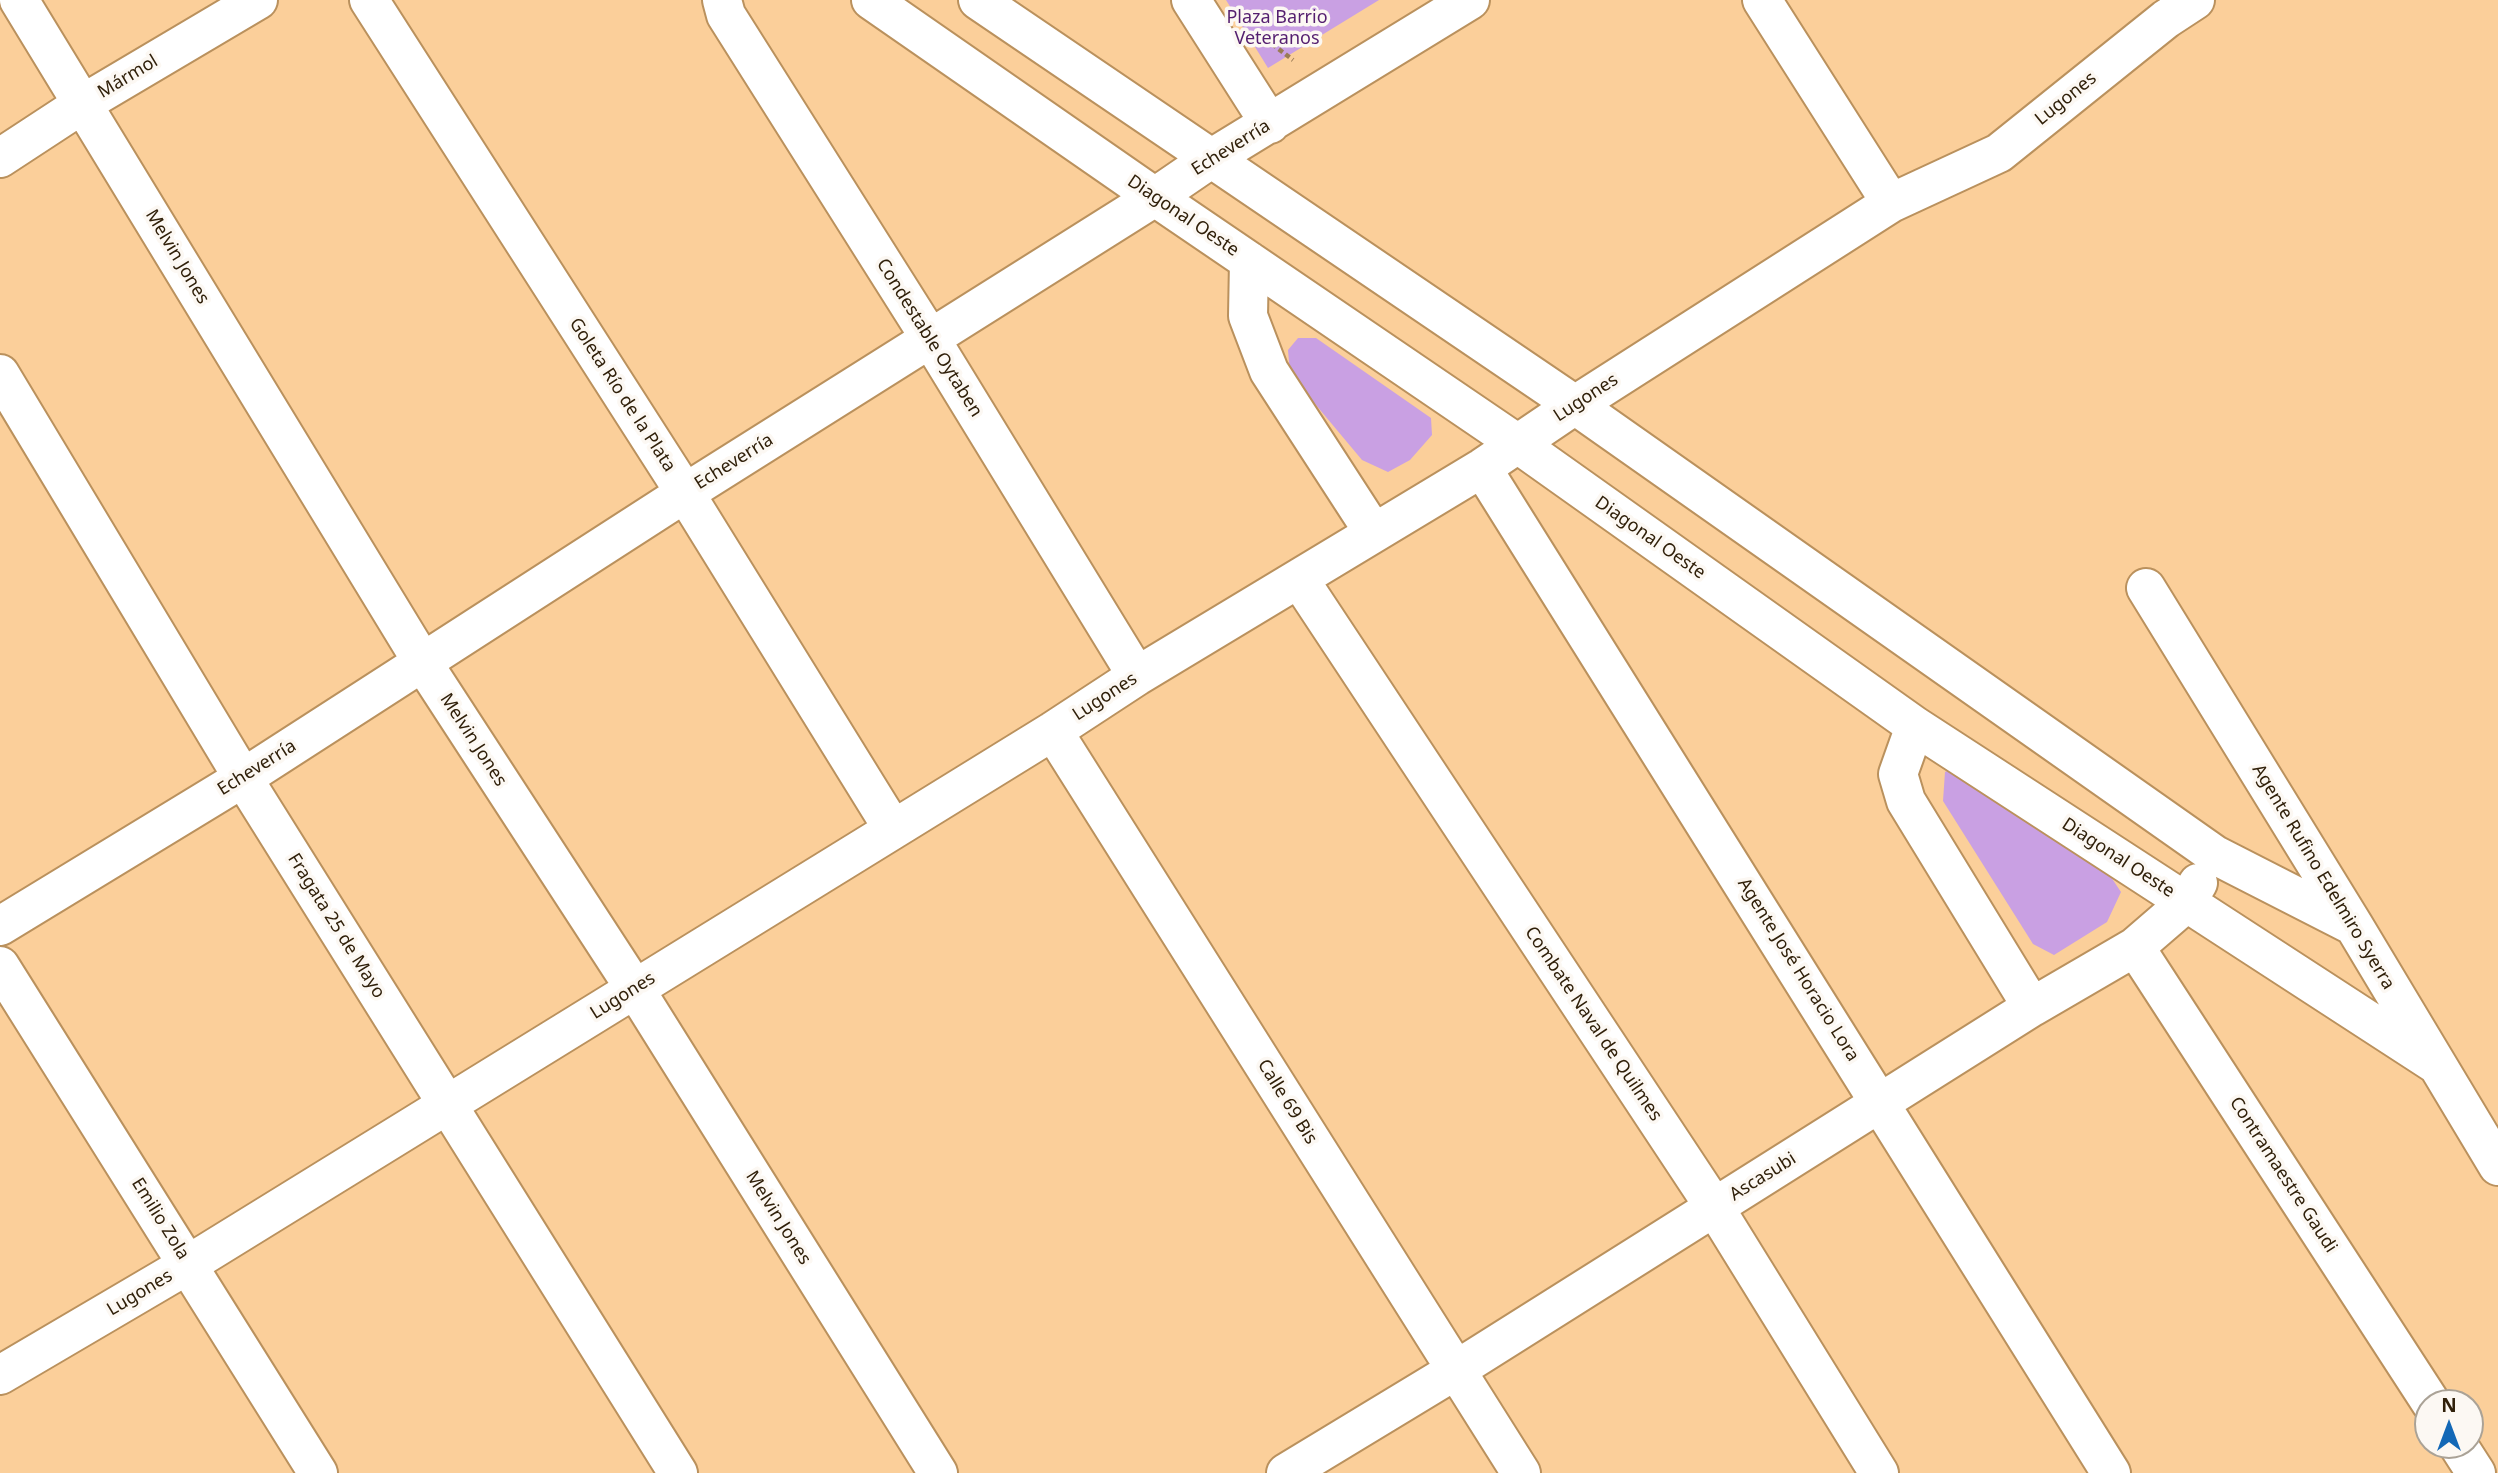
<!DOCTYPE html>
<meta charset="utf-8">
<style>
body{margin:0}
#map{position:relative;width:2498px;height:1473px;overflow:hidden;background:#fbcf9a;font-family:"Noto Sans",sans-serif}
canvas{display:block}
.north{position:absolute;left:2414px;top:1389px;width:70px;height:70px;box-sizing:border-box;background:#fcf8f3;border:2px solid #aaa296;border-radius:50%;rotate:0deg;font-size:19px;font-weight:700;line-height:28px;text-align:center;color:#30200a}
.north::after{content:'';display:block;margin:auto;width:24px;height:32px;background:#1368b6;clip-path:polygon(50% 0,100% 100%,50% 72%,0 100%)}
</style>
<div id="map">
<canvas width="2498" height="1473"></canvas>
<div class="north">N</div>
</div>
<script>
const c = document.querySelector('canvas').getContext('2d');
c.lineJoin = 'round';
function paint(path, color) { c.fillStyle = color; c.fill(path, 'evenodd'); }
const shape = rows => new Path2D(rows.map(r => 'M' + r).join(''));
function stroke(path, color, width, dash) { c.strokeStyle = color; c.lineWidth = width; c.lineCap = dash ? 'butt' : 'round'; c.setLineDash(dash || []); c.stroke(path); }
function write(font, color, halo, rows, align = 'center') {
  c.font = font + ' "Noto Sans",sans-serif'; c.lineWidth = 7; c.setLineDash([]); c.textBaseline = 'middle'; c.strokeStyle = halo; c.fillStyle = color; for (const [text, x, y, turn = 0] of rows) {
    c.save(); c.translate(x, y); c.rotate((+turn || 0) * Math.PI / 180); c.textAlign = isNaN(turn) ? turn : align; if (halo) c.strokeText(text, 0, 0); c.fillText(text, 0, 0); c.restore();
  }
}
paint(shape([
 [1226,0,1379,0,1268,68],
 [1298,338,1316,338,1431,418,1432,435,1410,460,1388,472,1362,460,1290,374,1288,350],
 [1956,767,2111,877,2121,892,2107,922,2054,955,2033,944,1943,801,1945,772]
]), '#c9a0e3');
const minor = shape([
 [19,0,423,663,635,989,938,1473],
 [369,0,685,493,893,829],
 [722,0,726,15,930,338,1137,676],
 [871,0,1155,197,1518,444,1915,726,2437,1065],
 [978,0,1575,405,2215,855,2354,926],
 [1191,0,1270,124],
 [1762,0,1891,203],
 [0,158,84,103,258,0],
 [1249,261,1248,316,1269,371,1374,533],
 [0,374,243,778,678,1473],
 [1482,468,2111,1473],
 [1299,579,1715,1208,1879,1473],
 [2146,588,2354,926,2498,1166],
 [1915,726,1898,774,1906,801,2032,1007],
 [1053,731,1521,1473],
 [0,926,243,778,685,493,1155,197,1212,158,1470,0],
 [2135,947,2431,1403],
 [0,966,318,1473],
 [0,1375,189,1264,1053,731,1137,676,1482,468,1575,405,1891,203,1999,153,2166,19,2195,0],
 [2458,1445,2476,1473],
 [1286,1473,1456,1370,2032,1007,2135,947,2186,903,2198,883]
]);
stroke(minor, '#ba915d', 42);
stroke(shape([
 [1272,44,1293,60]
]), '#997b55', 4.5, [5, 3.5]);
stroke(minor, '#fff', 38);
write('18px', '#541e6f', '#fcf8f3', [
 ["Plaza Barrio",1277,18],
 ["Veteranos",1277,39]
]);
write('18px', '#30200a', '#fcf8f3', [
 ["Mármol",128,77,-31],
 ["Lugones",2066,99,-39],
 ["Echeverría",1231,148,-32],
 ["Diagonal Oeste",1183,216,34],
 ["Melvin Jones",177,257,59],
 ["Condestable Oytaben",929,338,58],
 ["Goleta Río de la Plata",622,395,57],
 ["Lugones",1586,398,-33],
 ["Echeverría",734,462,-32],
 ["Diagonal Oeste",1650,538,35],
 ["Lugones",1105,697,-33],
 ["Melvin Jones",473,740,57],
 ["Echeverría",257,768,-32],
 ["Diagonal Oeste",2118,858,33],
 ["Agente Rufino Edelmiro Syerra",2323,877,59],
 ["Fragata 25 de Mayo",336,926,58],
 ["Agente José Horacio Lora",1798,970,58],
 ["Lugones",623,996,-32],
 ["Combate Naval de Quilmes",1593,1024,56],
 ["Calle 69 Bis",1287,1102,58],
 ["Contramaestre Gaudi",2283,1175,57],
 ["Ascasubi",1763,1177,-32],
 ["Melvin Jones",778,1218,58],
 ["Emilio Zola",160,1219,58],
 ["Lugones",140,1293,-31]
]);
</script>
